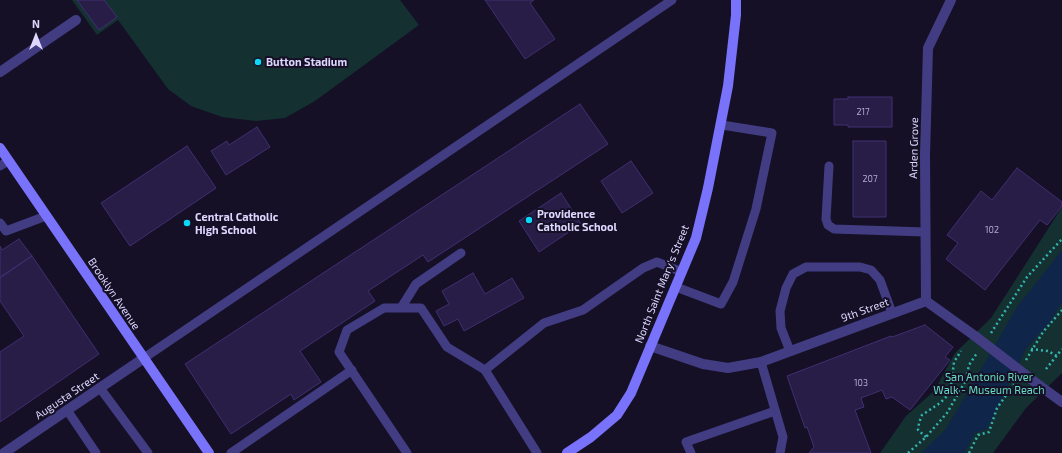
<!DOCTYPE html>
<style>
body{margin:0}
#map{position:relative;width:1062px;height:453px;overflow:hidden;background:#151026;font-family:"Exo 2",sans-serif}
canvas{display:block}
.north{position:absolute;left:16px;top:16px;width:40px;height:40px;-webkit-text-stroke:3px #151026;paint-order:stroke;rotate:0deg;font-size:11px;font-weight:700;line-height:16px;text-align:center;color:#ddd7fe}
.north::after{content:'';display:block;margin:auto;width:14px;height:18px;background:#ddd7fe;clip-path:polygon(50% 0,100% 100%,50% 72%,0 100%)}
</style>
<div id="map">
<canvas width="1062" height="453"></canvas>
<div class="north">N</div>
</div>
<script>
const c = document.querySelector('canvas').getContext('2d');
c.lineJoin = 'round';
function paint(path, color) { c.fillStyle = color; c.fill(path, 'evenodd'); }
const shape = rows => new Path2D(rows.map(r => 'M' + r).join(''));
function stroke(path, color, width, dash) { c.strokeStyle = color; c.lineWidth = width; c.lineCap = dash ? 'butt' : 'round'; c.setLineDash(dash || []); c.stroke(path); }
function write(font, color, halo, rows, align = 'center') {
  c.font = font + ' "Exo 2",sans-serif'; c.lineWidth = 4; c.setLineDash([]); c.textBaseline = 'middle'; c.strokeStyle = halo; c.fillStyle = color; for (const [text, x, y, turn = 0] of rows) {
    c.save(); c.translate(x, y); c.rotate((+turn || 0) * Math.PI / 180); c.textAlign = isNaN(turn) ? turn : align; if (halo) c.strokeText(text, 0, 0); c.fillText(text, 0, 0); c.restore();
  }
}
paint(shape([
 [72,0,400,0,419,25,315,101,285,118,256,121,222,117,191,106,168,89,118,20,97,35],
 [1062,207,1062,373,1026,408,993,453,880,453,906,416,934,391,955,353,991,318]
]), '#143030');
paint(shape([
 [1062,250,1062,303,1050,322,1026,349,987,429,975,433,965,453,921,453,946,429,1017,307]
]), '#10254a');
const building = shape([
 [77,0,104,0,117,17,99,30,77,0],
 [485,0,534,0,530,3,555,39,525,59,485,0],
 [848,97,892,97,892,127,848,127,848,125,834,125,834,99,848,99,848,97],
 [580,104,608,144,428,262,423,255,368,291,375,301,300,351,321,382,294,400,291,394,231,434,185,364,580,104],
 [257,127,270,147,226,175,211,151,227,141,229,145,257,127],
 [853,141,886,141,886,217,853,217,853,141],
 [187,146,216,188,130,246,101,203,187,146],
 [631,161,653,193,622,213,601,181,631,161],
 [1017,168,1062,202,1062,206,1047,225,1040,220,985,290,946,259,958,243,947,235,981,191,992,200,1017,168],
 [561,193,581,224,539,252,519,221,561,193],
 [19,239,32,256,0,277,0,246,2,250,19,239],
 [32,256,99,354,0,422,0,352,24,336,0,301,0,278,32,256],
 [473,273,485,294,512,278,524,298,464,331,458,319,444,326,436,311,449,304,442,291,473,273],
 [925,325,953,347,945,357,950,360,910,410,892,397,886,399,882,390,861,398,864,407,855,410,871,453,809,453,814,447,807,427,805,428,787,376,891,336,892,337,925,325]
]);
paint(building, '#271d47');
stroke(building, '#3f3072', 1);
stroke(shape([
 [991,333,1027,277,1062,239],
 [1031,349,1048,351,1057,356],
 [1026,360,1043,332,1062,310],
 [1046,369,1062,349],
 [926,437,918,430,919,423,922,415,940,403,946,397,951,385,954,362,961,351],
 [908,453,926,437,947,413,966,380,969,365,977,353],
 [969,453,978,435,989,432,997,408,1014,384]
]), '#34b4b0', 2.5, [2, 3]);
stroke(shape([
 [0,166,8,161],
 [829,166,826,219,828,225,834,229,925,232],
 [0,223,6,231,46,216],
 [676,287,721,304,733,282,756,209,772,133,722,125],
 [401,308,416,284,461,253],
 [790,351,781,328,780,311,786,288,793,274,806,267,860,267,871,270,880,280,892,313],
 [144,358,672,0],
 [761,362,783,437,780,453],
 [485,370,544,323,583,310,643,268,657,262,682,272],
 [100,388,148,453],
 [67,410,96,453],
 [231,453,352,370],
 [407,453,339,352,347,330,384,308,421,308,447,347,485,370,537,453],
 [691,453,686,442,775,411]
]), '#423d83', 9);
stroke(shape([
 [0,72,76,20],
 [926,301,925,155,928,48,951,0],
 [926,301,975,336],
 [650,346,703,364,728,368,761,362,926,301],
 [1040,386,1062,402],
 [4,453,144,358]
]), '#423d83', 10);
stroke(shape([
 [0,148,209,453],
 [567,453,591,437,617,415,631,393,696,238,708,188,728,86,736,15,736,0]
]), '#7972fa', 10);
stroke(shape([
 [975,336,1040,386]
]), '#423d83', 10);
for (const [x, y, r, color] of [
 [258,62,4,"#0bd8f6"],
 [529,220,4,"#0bd8f6"],
 [187,223,4,"#0bd8f6"]
]) { const dot = new Path2D(); dot.arc(x, y, r, 0, 2 * Math.PI); c.fillStyle = color; c.fill(dot); stroke(dot, '#151026', 1.5); }
write('9px', '#b0a8d0', null, [
 ["217",863,112],
 ["207",870,179],
 ["102",992,230],
 ["103",861,383]
]);
write('bold 11px', '#ddd7fe', '#151026', [
 ["Button Stadium",266,62],
 ["Providence",537,214],
 ["Catholic School",537,227],
 ["Central Catholic",195,217],
 ["High School",195,230]
], 'left');
write('11px', '#ddd7fe', '#151026', [
 ["Arden Grove",914,148,-89],
 ["North Saint Mary's Street",662,284,-68],
 ["Brooklyn Avenue",114,294,56],
 ["9th Street",865,310,-20],
 ["Augusta Street",67,396,-34]
]);
write('11px', '#65dcc1', '#151026', [
 ["San Antonio River",989,377],
 ["Walk - Museum Reach",989,390]
]);
</script>
